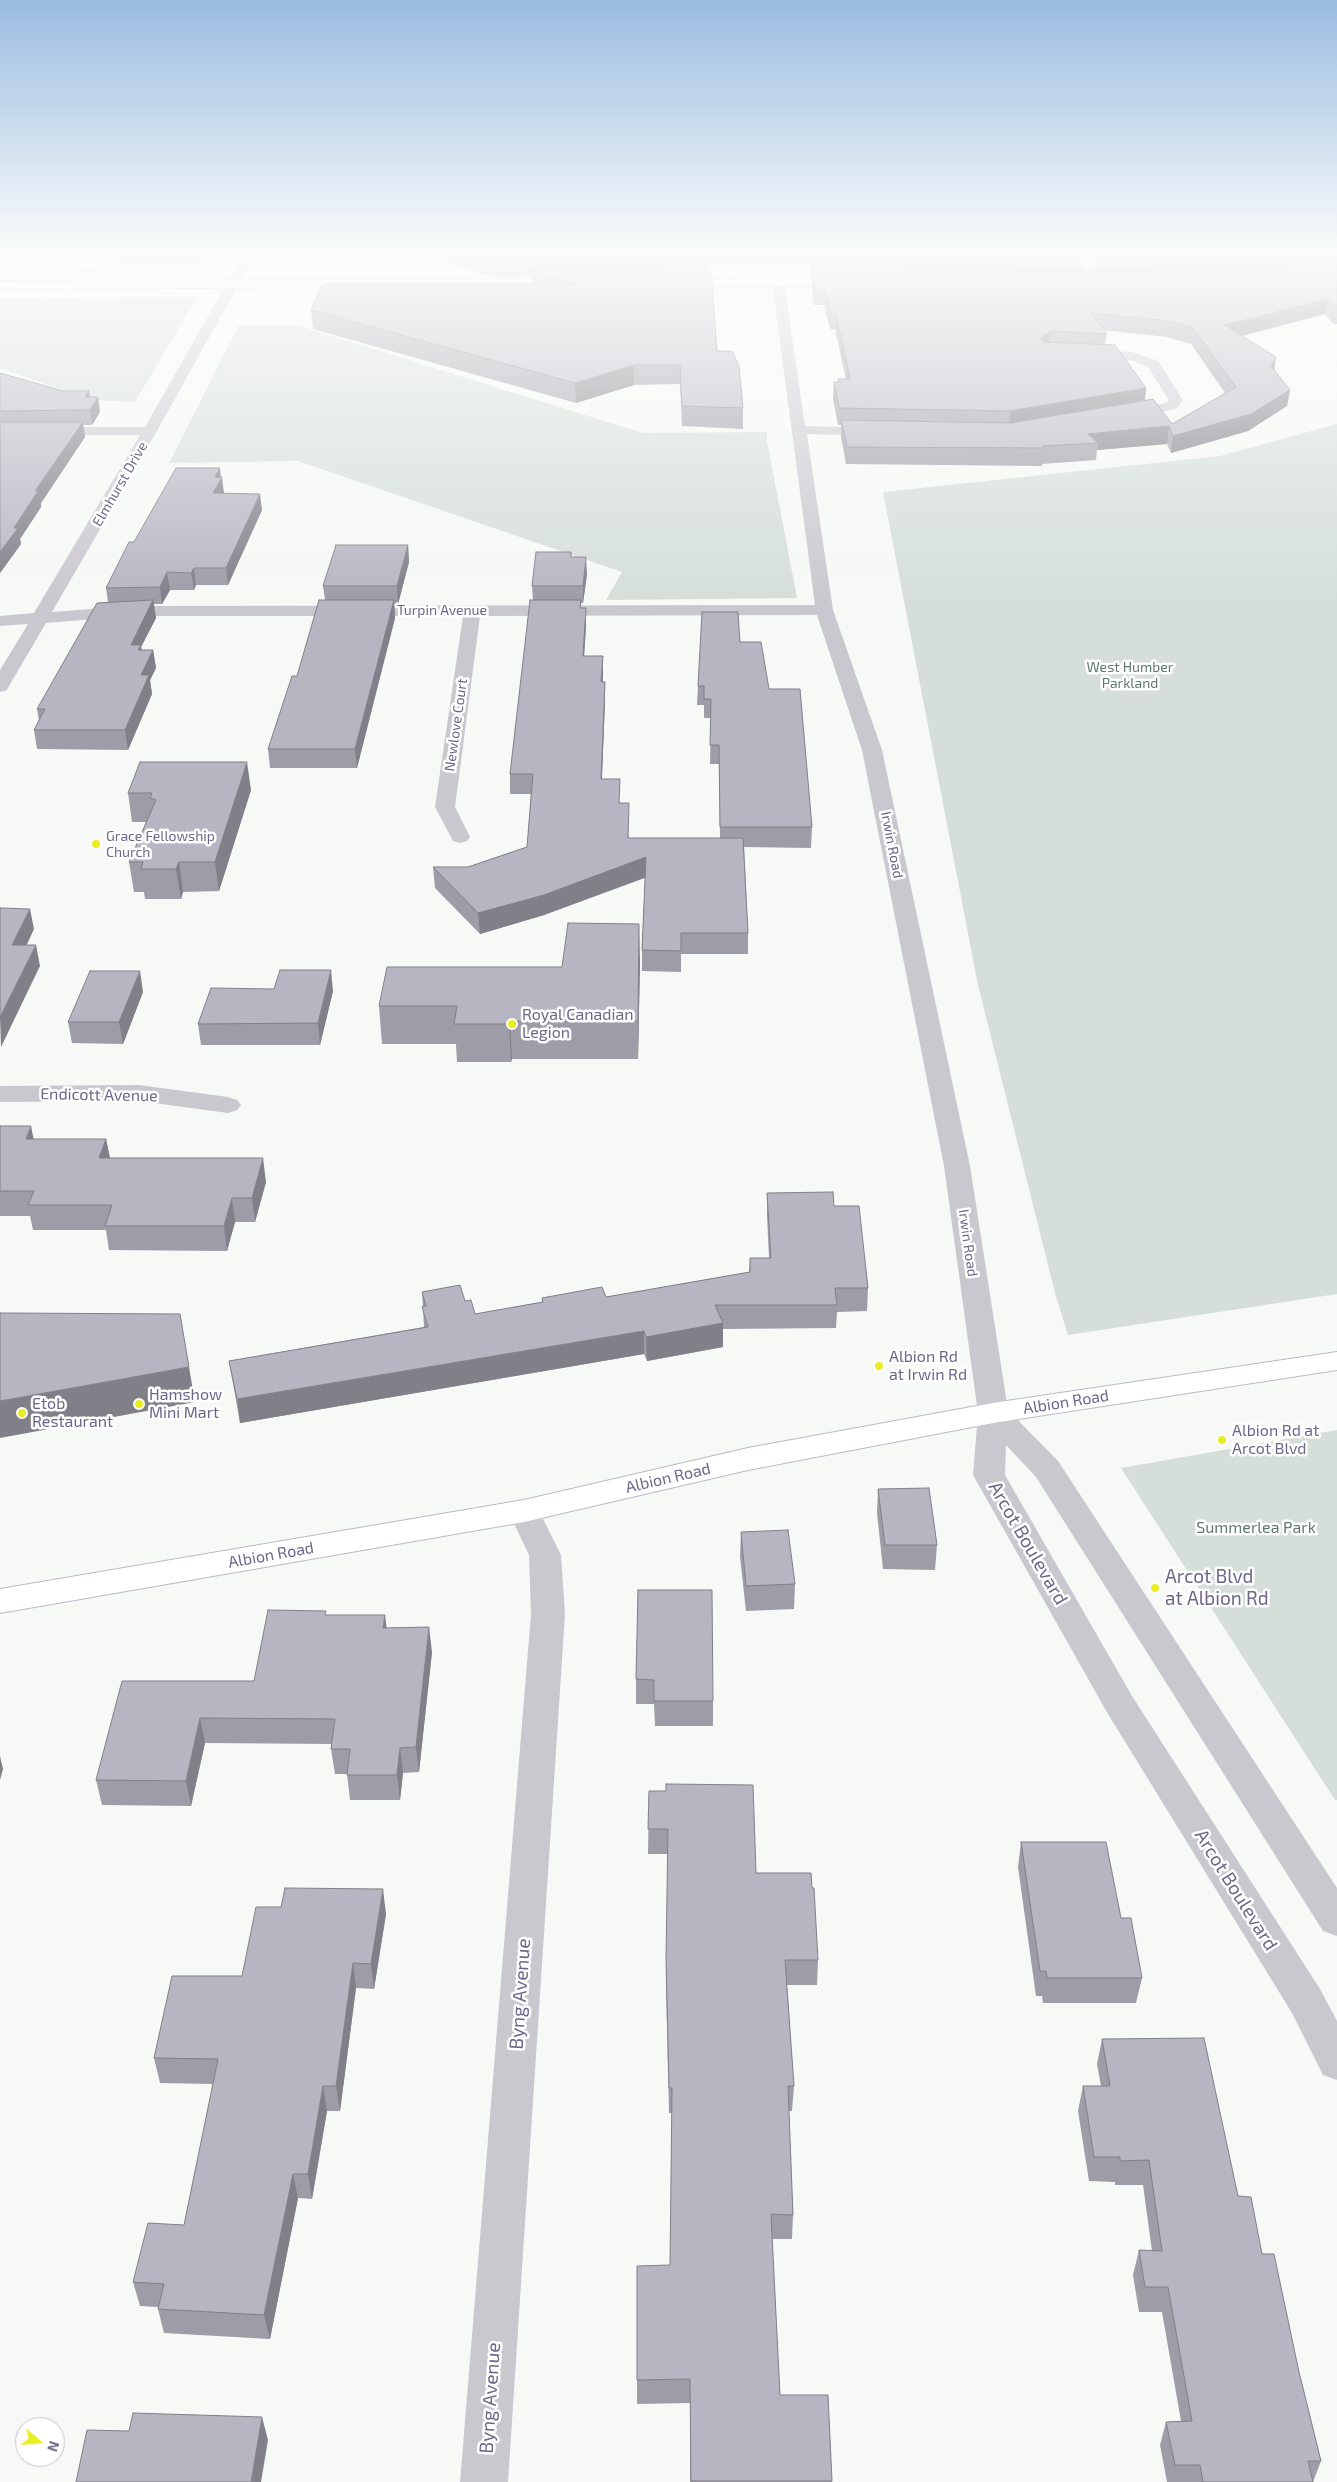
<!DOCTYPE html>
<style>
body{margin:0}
#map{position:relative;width:1337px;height:2482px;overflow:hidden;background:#f6f9f6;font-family:"Exo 2",sans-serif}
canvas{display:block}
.north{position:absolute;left:15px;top:2417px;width:50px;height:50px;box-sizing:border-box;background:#fff;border:1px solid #c5c2d0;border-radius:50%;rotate:108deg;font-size:14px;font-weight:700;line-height:20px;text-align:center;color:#6e6689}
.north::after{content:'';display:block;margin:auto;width:18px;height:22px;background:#e9ed22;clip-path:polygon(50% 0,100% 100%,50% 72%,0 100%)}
</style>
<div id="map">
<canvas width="1337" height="2482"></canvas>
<div class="north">N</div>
</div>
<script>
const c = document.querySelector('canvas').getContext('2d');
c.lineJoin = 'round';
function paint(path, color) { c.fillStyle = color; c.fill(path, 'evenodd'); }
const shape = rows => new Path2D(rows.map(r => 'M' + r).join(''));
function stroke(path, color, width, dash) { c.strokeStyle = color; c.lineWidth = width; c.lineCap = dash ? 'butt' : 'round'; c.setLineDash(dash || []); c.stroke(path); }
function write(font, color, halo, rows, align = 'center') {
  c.font = font + ' "Exo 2",sans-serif'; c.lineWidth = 5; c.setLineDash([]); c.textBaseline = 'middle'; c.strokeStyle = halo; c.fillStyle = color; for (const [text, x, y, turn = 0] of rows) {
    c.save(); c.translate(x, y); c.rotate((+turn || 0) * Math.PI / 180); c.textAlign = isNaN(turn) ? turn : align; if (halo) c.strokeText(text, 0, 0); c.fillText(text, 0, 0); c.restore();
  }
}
paint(shape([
 [0,253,46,253,103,273,0,273],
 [197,297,135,402,91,400,0,368,0,298],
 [239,325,296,325,643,433,767,432,767,441,797,598,606,600,622,572,298,461,169,463],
 [1337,424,1337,1294,1068,1335,1055,1293,978,985,883,492,1220,456],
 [1337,1430,1337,1800,1335,1800,1121,1468]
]), '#d5ded9');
const secondary = shape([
 [848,278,852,279,854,282,852,285,674,287,668,283,674,279,848,278],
 [568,279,572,280,574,283,572,286,0,289,0,281,568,279],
 [1337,1352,1337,1370,993,1423,748,1470,524,1522,0,1613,0,1589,524,1500,748,1448,993,1403,1337,1352]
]);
stroke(secondary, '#bcbac4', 2);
paint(shape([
 [244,253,256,253,157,431,52,612,131,606,815,605,772,282,778,278,784,282,805,426,877,428,884,432,877,436,807,434,833,610,882,750,970,1166,1008,1410,1058,1461,1337,1888,1337,1936,1323,1931,1036,1477,1006,1445,1005,1475,1132,1696,1320,1989,1337,2021,1337,2080,1323,2075,1292,2013,1108,1714,973,1475,978,1413,944,1166,862,750,817,615,480,616,455,807,470,837,467,841,460,843,453,841,435,807,463,616,131,616,46,623,9,686,7,690,0,692,0,670,28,624,0,626,0,616,34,613,140,435,0,435,0,427,145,427,244,253],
 [1072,253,1084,253,1101,281,1099,284,1091,284,1072,253],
 [1085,350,1132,352,1158,361,1183,400,1176,409,1123,419,1118,418,1116,415,1118,412,1166,403,1169,400,1148,367,1130,360,1080,357,1078,354,1080,351,1085,350],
 [139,1085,228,1097,237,1100,241,1105,237,1110,228,1113,139,1101,0,1102,0,1086,139,1085],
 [524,1500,535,1503,561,1555,565,1614,508,2482,460,2482,531,1614,529,1555,508,1511,513,1503,524,1500]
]), '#cac8cf');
paint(secondary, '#fff');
paint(shape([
 [119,253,205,253,199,264,121,265],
 [415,253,1080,253,1084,260,1083,271,1097,271,1086,253,1337,253,1337,324,1333,324,1325,314,1242,336,1274,370,1290,390,1287,406,1248,431,1171,453,1167,444,1097,450,1096,460,1042,464,1042,466,846,464,841,437,841,425,838,425,833,399,834,382,838,382,838,379,846,379,835,329,830,329,824,305,814,305,812,287,812,275,810,275,809,265,710,265,717,351,743,408,743,429,682,426,680,384,634,385,576,403,313,329,311,310,531,284,531,277,493,277],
 [1103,330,1167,337,1191,344,1225,393,1172,424,1145,400,1146,388,1105,345,1107,334],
 [0,373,63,391,89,391,89,397,100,412,92,425,83,425,85,437,41,503,41,507,20,539,21,544,0,573],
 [221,477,224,494,262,510,228,585,196,585,194,590,170,590,162,604,154,604,156,618,141,647,142,650,153,650,156,668,150,680,152,694,128,750,37,749,34,730,39,721,37,709,108,602,106,588,134,542],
 [408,545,409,562,398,604,394,604,395,618,357,768,270,768,268,749,297,676,325,600,323,586],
 [572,557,587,574,583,603,581,603,581,608,586,626,584,656,603,674,603,682,605,682,605,700,602,779,620,803,629,838,720,838,719,764,710,764,711,718,704,718,704,705,697,705,698,686,740,642,769,689,812,827,811,848,744,847,748,933,748,954,681,954,681,972,642,971,642,950,645,878,544,915,480,934,435,888,433,867,468,867,527,847,531,794,510,794,510,774,533,600,532,586],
 [251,790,219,891,183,892,181,899,145,899,144,892,134,892,129,862,146,822,132,822,128,793],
 [640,961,638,1059,512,1059,511,1062,457,1062,456,1044,382,1044,379,1006,562,967],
 [274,989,333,991,320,1045,201,1045,198,1024],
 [143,992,123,1044,72,1043,68,1022],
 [0,1126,34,1139,106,1139,110,1158,266,1182,255,1222,235,1222,227,1251,109,1250,106,1230,33,1230,30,1216,0,1216],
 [767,1193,834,1206,868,1288,867,1311,837,1312,836,1328,723,1329,723,1347,647,1361,644,1354,240,1423,229,1361,424,1327,422,1292,465,1301,475,1314,542,1302,542,1298,606,1297,749,1272,750,1258,769,1258,767,1216],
 [878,1489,937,1545,935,1570,883,1569,877,1513],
 [741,1532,795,1584,794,1609,746,1611,740,1557],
 [638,1590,713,1701,713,1726,655,1726,654,1704,636,1704,636,1679],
 [327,1615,387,1628,432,1652,419,1772,403,1773,400,1800,350,1800,347,1774,335,1774,331,1749,332,1744,205,1743,191,1806,102,1805,96,1780,254,1681],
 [649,1791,756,1873,818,1960,817,1985,787,1985,794,2086,792,2111,789,2111,793,2215,792,2239,772,2239,780,2395,828,2395,832,2482,690,2482,690,2403,637,2404,637,2380,670,2265,672,2113,669,2113,666,1984,668,1854,648,1854],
 [1021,1842,1121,1918,1142,1978,1136,2003,1043,2003,1042,1996,1036,1996,1018,1867],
 [386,1914,374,1989,356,1988,340,2111,327,2111,312,2199,298,2198,270,2339,164,2333,158,2309,158,2307,140,2306,133,2282,184,2225,213,2084,160,2083,154,2058,242,1976],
 [1102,2039,1238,2196,1262,2254,1299,2372,1321,2461,1313,2482,1167,2482,1160,2445,1166,2422,1181,2421,1162,2312,1139,2312,1133,2275,1139,2250,1152,2251,1143,2185,1115,2185,1115,2182,1089,2181,1078,2111,1083,2086,1101,2086,1097,2064]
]), '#9e9ca7');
paint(shape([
 [198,253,205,253,199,264],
 [1328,299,1325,314,1222,341,1224,325],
 [1050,331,1048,347,1041,338],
 [1276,357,1274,373,1271,366],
 [634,365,634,385,576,403,575,383],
 [1146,388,1144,405,1009,428,1010,411],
 [1290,390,1287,406,1248,431,1171,453,1173,436],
 [89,391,91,406,85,397],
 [98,397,100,412,92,425,90,410],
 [83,422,85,437,41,503,41,507,20,539,21,544,0,573,0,552,35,491],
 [1169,426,1167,444,1097,450,1098,443,1088,434],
 [220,468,221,480,222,477,224,494,213,493,215,477],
 [260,494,262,510,228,585,226,568],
 [408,545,409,562,398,604,397,586],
 [586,557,587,574,583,603,583,586],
 [194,568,196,585,194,590,191,573],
 [167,572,170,590,162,604,160,587],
 [153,600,156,618,141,647,144,663,131,645],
 [394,600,395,618,357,768,355,749],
 [586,608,586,626,583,674,583,656],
 [153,650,156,668,150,680,152,694,128,750,125,730,141,675],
 [603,656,603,674,601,700,601,682],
 [605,682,605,700,601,799,601,779],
 [247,762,251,790,219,891,215,862],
 [646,857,646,877,544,915,480,934,478,913],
 [179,862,183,892,181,899,176,869],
 [30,909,34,929,17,966,12,945],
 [639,924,640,961,638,1059,638,1021],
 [36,945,40,966,1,1047,0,1017],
 [331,970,333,991,320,1045,318,1023],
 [140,971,143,992,123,1044,119,1022],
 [510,1021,512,1059,511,1062,509,1024],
 [31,1126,36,1151,26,1139],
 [106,1139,111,1163,99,1158],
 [263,1158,266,1182,255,1222,252,1198],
 [232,1198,235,1222,227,1251,224,1226],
 [723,1323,723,1347,647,1361,646,1337],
 [644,1331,644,1354,240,1423,237,1399],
 [189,1367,195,1402,0,1438,0,1401],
 [385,1615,388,1639,383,1628],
 [429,1627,432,1652,419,1772,416,1747],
 [200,1718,205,1743,191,1806,186,1781],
 [400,1748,403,1773,400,1800,397,1775],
 [0,1756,3,1769,0,1780],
 [383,1889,386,1914,374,1989,371,1964],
 [353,1963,356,1988,340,2111,336,2086],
 [323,2086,327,2111,312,2199,308,2174],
 [293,2174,298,2198,270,2339,264,2315],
 [262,2417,268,2440,261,2482,251,2482]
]), '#817f88');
const building = shape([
 [462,253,710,253,710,261,493,262,462,253],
 [810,253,1080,253,1084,260,811,261,810,253],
 [1097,253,1337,253,1337,259,1101,260,1097,253],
 [711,270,717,351,732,351,739,366,743,408,682,406,680,365,634,365,575,383,311,310,322,284,576,284,531,271,711,270],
 [1337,270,1337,308,1336,308,1328,299,1224,325,1276,357,1271,366,1290,390,1251,414,1173,436,1169,426,1088,434,1098,443,1043,446,1044,448,847,447,841,420,1010,423,1153,399,1172,424,1236,387,1193,328,1169,321,1091,313,1107,334,1050,331,1041,338,1044,342,1115,345,1146,388,1010,411,839,408,834,382,839,382,838,379,850,379,836,314,831,314,825,290,814,290,812,273,1337,270],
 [0,373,63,391,89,391,85,397,98,397,90,410,0,411,0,373],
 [0,422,83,422,35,491,38,491,14,528,18,528,0,552,0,422],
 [176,468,220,468,215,477,222,477,213,493,260,494,226,568,194,568,191,573,167,572,160,587,106,588,129,542,134,542,176,468],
 [336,545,408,545,397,586,323,586,336,545],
 [536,552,571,552,571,557,586,557,583,586,532,586,536,552],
 [153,600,131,645,141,645,138,650,153,650,141,675,149,675,125,730,34,730,45,709,37,709,97,603,153,600],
 [319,600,394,600,355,749,268,749,292,676,297,676,319,600],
 [530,600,581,600,580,608,586,608,583,656,603,656,601,682,605,682,601,779,620,779,619,803,629,803,628,838,743,838,748,933,681,933,681,951,642,950,646,857,544,895,478,913,433,867,468,867,527,847,533,774,510,774,530,600],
 [702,612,738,612,740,642,761,642,769,689,800,689,812,827,720,827,719,745,710,745,711,699,704,699,704,686,698,686,702,612],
 [140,762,247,762,215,862,179,862,176,869,141,869,143,862,129,862,156,800,150,798,152,793,128,793,140,762],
 [0,908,30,909,12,945,36,945,0,1017,0,908],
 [568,923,639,924,638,1021,510,1021,509,1024,454,1024,457,1006,379,1006,387,967,562,967,568,923],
 [280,970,331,970,318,1023,198,1024,211,988,274,989,280,970],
 [90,971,140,971,119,1022,68,1022,90,971],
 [0,1126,31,1126,26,1139,106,1139,99,1158,263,1158,252,1198,232,1198,224,1226,105,1226,112,1205,28,1205,34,1191,0,1191,0,1126],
 [833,1192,834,1206,859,1206,868,1288,835,1288,837,1305,715,1305,723,1323,646,1337,644,1331,237,1399,229,1361,428,1327,422,1307,426,1306,422,1292,460,1285,465,1301,471,1300,475,1314,543,1302,542,1298,602,1287,606,1297,750,1272,750,1258,771,1258,767,1193,833,1192],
 [0,1313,180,1314,189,1367,0,1401,0,1313],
 [929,1488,937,1545,885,1545,878,1489,929,1488],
 [788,1530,795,1584,746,1586,741,1532,788,1530],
 [638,1590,712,1590,713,1701,654,1701,654,1680,636,1679,638,1590],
 [268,1610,326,1611,325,1615,385,1615,383,1628,429,1627,416,1747,400,1748,397,1775,347,1775,350,1749,331,1749,335,1719,200,1718,186,1781,96,1780,122,1681,254,1681,268,1610],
 [666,1784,753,1785,756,1873,811,1873,812,1888,814,1888,818,1960,785,1960,794,2086,788,2086,793,2215,771,2214,780,2395,828,2395,832,2481,691,2481,690,2379,637,2380,637,2266,670,2265,672,2088,669,2088,666,1959,668,1829,648,1829,649,1791,666,1791,666,1784],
 [1021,1842,1106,1842,1121,1918,1131,1918,1142,1978,1047,1978,1046,1971,1040,1971,1021,1842],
 [285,1888,383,1889,371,1964,353,1963,336,2086,323,2086,308,2174,293,2174,264,2315,158,2309,164,2284,133,2282,148,2223,184,2225,218,2059,154,2058,172,1976,242,1976,256,1907,281,1907,285,1888],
 [1204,2038,1238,2196,1251,2197,1262,2254,1274,2254,1299,2372,1321,2461,1308,2461,1313,2482,1203,2482,1200,2465,1175,2465,1166,2422,1192,2421,1168,2287,1145,2287,1139,2250,1162,2251,1149,2160,1120,2161,1120,2157,1094,2157,1083,2086,1110,2086,1102,2039,1204,2038],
 [133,2413,262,2417,251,2482,76,2482,87,2430,129,2431,133,2413]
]);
paint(building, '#b8b5c2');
stroke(building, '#817f88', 1);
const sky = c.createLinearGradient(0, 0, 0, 601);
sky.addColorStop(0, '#9bbce0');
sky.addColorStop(0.42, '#fbfcfb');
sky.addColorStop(1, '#fbfcfb00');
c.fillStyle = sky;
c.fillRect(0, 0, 1337, 601);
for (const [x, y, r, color] of [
 [96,844,5,"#e9ed22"],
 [512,1024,5,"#e9ed22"],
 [879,1366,5,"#e9ed22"],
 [139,1404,5,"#e9ed22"],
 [22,1413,5,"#e9ed22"],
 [1222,1440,5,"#e9ed22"],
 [1155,1588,5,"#e9ed22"]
]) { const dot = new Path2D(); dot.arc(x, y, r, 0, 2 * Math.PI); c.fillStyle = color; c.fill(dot); stroke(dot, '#fff', 2); }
write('14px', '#6e6689', '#fff', [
 ["Elmhurst Drive",120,484,-60],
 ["Turpin Avenue",442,610],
 ["Newlove Court",456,725,-82],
 ["Irwin Road",892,845,79],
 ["Irwin Road",968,1243,82]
]);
write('14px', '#617a70', '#fff', [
 ["West Humber",1130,667],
 ["Parkland",1130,683]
]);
write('14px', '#6e6689', '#fff', [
 ["Grace Fellowship",106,836],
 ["Church",106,852]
], 'left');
write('16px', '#6e6689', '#fff', [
 ["Royal Canadian",522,1015],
 ["Legion",522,1033],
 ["Albion Rd",889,1357],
 ["at Irwin Rd",889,1375],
 ["Hamshow",149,1395],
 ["Mini Mart",149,1413],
 ["Etob",32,1404],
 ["Restaurant",32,1422],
 ["Albion Rd at",1232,1431],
 ["Arcot Blvd",1232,1449]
], 'left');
write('16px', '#6e6689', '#fff', [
 ["Endicott Avenue",99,1095,1],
 ["Albion Road",1066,1402,-9],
 ["Albion Road",668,1478,-13],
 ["Albion Road",271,1555,-10]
]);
write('16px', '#617a70', '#fff', [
 ["Summerlea Park",1256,1528]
]);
write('19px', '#6e6689', '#fff', [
 ["Arcot Boulevard",1028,1543,60],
 ["Arcot Boulevard",1236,1890,58],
 ["Byng Avenue",520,1994,-86],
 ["Byng Avenue",490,2398,-86]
]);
write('19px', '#6e6689', '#fff', [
 ["Arcot Blvd",1165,1577],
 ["at Albion Rd",1165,1599]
], 'left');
</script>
